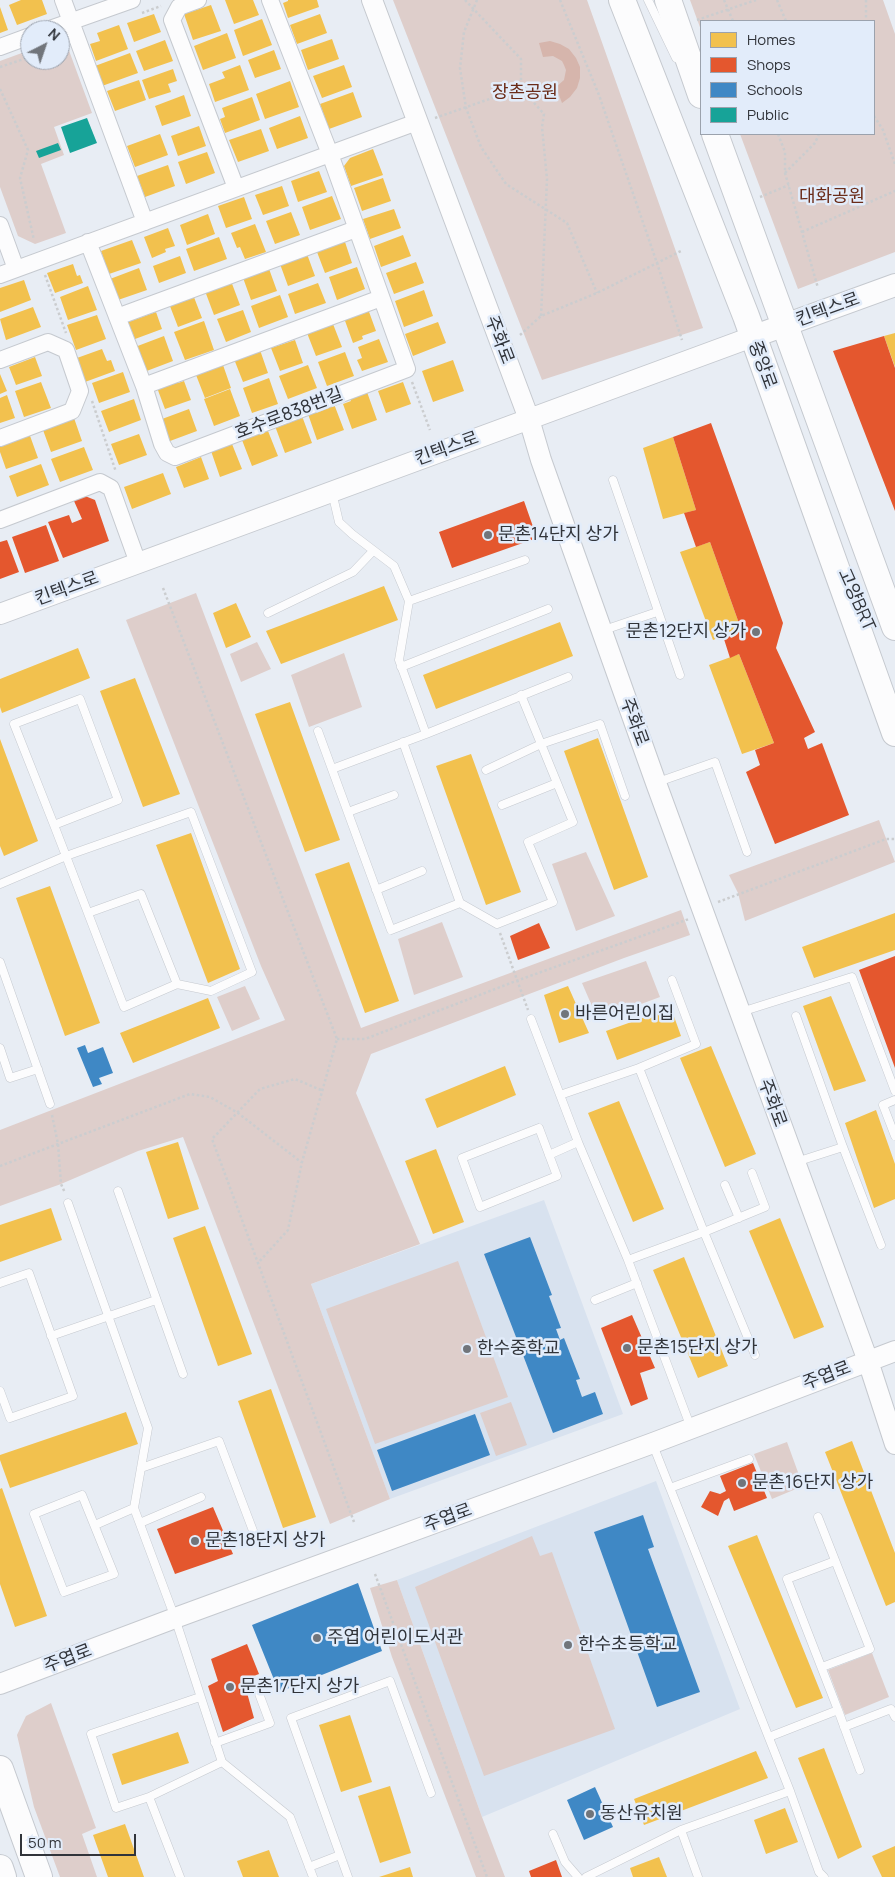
<!DOCTYPE html>
<meta charset="utf-8">
<style>
body{margin:0}
#map{position:relative;width:895px;height:1877px;overflow:hidden;background:#e8edf4;font-family:Manrope,sans-serif}
canvas{display:block}
.legend{position:absolute;left:700px;top:20px;width:175px;height:115px;box-sizing:border-box;background:#e2ecfa;border:1px solid #9ba2ad;margin:0;padding:6px 9px;list-style:none;font-size:15px;color:#31343a}
.legend li{display:flex;align-items:center;gap:10px;height:25px}
.legend b{width:25px;border:1px solid #9ba2ad}
.north{position:absolute;left:20px;top:20px;width:50px;height:50px;box-sizing:border-box;background:#e2ecfa;border:1px solid #9ba2ad;border-radius:50%;rotate:41deg;font-size:14px;font-weight:700;line-height:20px;text-align:center;color:#31343a}
.north::after{content:'';display:block;margin:auto;width:18px;height:22px;background:#71757b;clip-path:polygon(50% 0,100% 100%,50% 72%,0 100%)}
.scale{position:absolute;left:20px;top:1834px;width:116px;height:22px;box-sizing:border-box;border:2px solid #31343a;border-top:0;padding-left:6px;font-size:15px;line-height:18px;white-space:nowrap;color:#31343a;-webkit-text-stroke:4px #e2ecfa;paint-order:stroke}
</style>
<div id="map">
<canvas width="895" height="1877"></canvas>
<ul class="legend">
<li><b style="height:14px;background:#f2c14e"></b>Homes</li>
<li><b style="height:14px;background:#e4572e"></b>Shops</li>
<li><b style="height:14px;background:#3f88c5"></b>Schools</li>
<li><b style="height:14px;background:#17a398"></b>Public</li>
</ul>
<div class="north">N</div>
<div class="scale">50 m</div>
</div>
<script>
const c = document.querySelector('canvas').getContext('2d');
c.lineJoin = 'round';
function paint(path, color) { c.fillStyle = color; c.fill(path, 'evenodd'); }
const shape = rows => new Path2D(rows.map(r => 'M' + r).join(''));
function stroke(path, color, width, dash) { c.strokeStyle = color; c.lineWidth = width; c.lineCap = dash ? 'butt' : 'round'; c.setLineDash(dash || []); c.stroke(path); }
function write(font, color, halo, rows, align = 'center') {
  c.font = font + ' Manrope,"Noto Sans KR",sans-serif'; c.lineWidth = 5; c.setLineDash([]); c.textBaseline = 'middle'; c.strokeStyle = halo; c.fillStyle = color; for (const [text, x, y, turn = 0] of rows) {
    c.save(); c.translate(x, y); c.rotate((+turn || 0) * Math.PI / 180); c.textAlign = isNaN(turn) ? turn : align; if (halo) c.strokeText(text, 0, 0); c.fillText(text, 0, 0); c.restore();
  }
}
paint(shape([
 [544,1200,623,1414,390,1499,311,1284],
 [656,1481,740,1709,482,1817,397,1580]
]), '#d8e2ef');
paint(shape([
 [393,0,587,0,703,328,542,380],
 [690,0,883,0,895,34,895,252,798,289,740,134,874,134,874,21,701,21,701,30],
 [64,37,92,113,54,127,64,155,41,164,66,233,35,244,18,236,0,187,0,61,30,50,30,60,60,60,60,39],
 [196,593,361,1028,681,910,690,935,624,958,371,1054,356,1093,420,1244,311,1284,390,1499,330,1524,183,1137,138,1151,61,1184,0,1206,0,1130,285,1020,261,966,126,620],
 [257,642,271,669,241,682,230,654],
 [344,653,362,707,309,727,291,675],
 [879,820,895,862,745,921,738,893,729,875],
 [586,852,615,916,576,931,552,864],
 [442,922,463,977,414,995,398,939],
 [646,961,660,997,598,1020,582,983],
 [245,986,260,1019,232,1031,217,997],
 [458,1261,508,1397,375,1444,326,1309],
 [511,1402,527,1445,496,1456,480,1413],
 [787,1442,803,1486,772,1499,754,1454],
 [532,1536,540,1556,552,1552,615,1729,484,1776,415,1587],
 [397,1580,482,1817,505,1877,476,1877,392,1657,370,1588],
 [872,1653,889,1697,845,1715,828,1670],
 [51,1703,96,1828,82,1834,97,1877,60,1877,34,1807,17,1735,26,1716]
]), '#dececb');
paint(shape([
 [550,41,560,44,569,49,576,58,580,67,580,78,577,88,570,97,562,103,556,87,564,80,566,70,564,65,562,61,553,56,543,57,539,43]
]), '#d6b5ac');
paint(shape([
 [21,0,42,0,47,14,17,25,9,5],
 [225,0,253,0,259,15,234,24],
 [288,0,317,0,319,7,288,18,283,3,288,1],
 [211,5,221,31,193,40,184,14],
 [0,7,8,30,0,33],
 [154,14,161,32,134,42,127,23],
 [320,14,327,33,297,44,290,25],
 [262,19,272,45,243,56,234,30],
 [119,25,128,49,96,61,90,44,100,41,97,33],
 [227,33,236,58,203,70,194,46],
 [332,39,339,59,308,70,301,50],
 [165,40,173,61,144,71,136,51],
 [274,50,281,69,255,78,248,60],
 [130,53,138,73,102,86,95,66],
 [240,65,249,90,215,102,209,84,225,78,222,72],
 [344,65,352,87,322,98,313,76],
 [173,69,177,81,168,84,171,92,149,99,142,80],
 [139,80,146,100,115,111,107,91],
 [290,81,299,107,265,119,256,94],
 [353,92,362,117,329,129,320,104],
 [184,95,191,116,162,126,155,106],
 [252,97,260,120,225,133,220,119,225,117,222,108],
 [300,116,308,138,277,149,269,128],
 [199,126,206,146,178,156,171,136],
 [261,129,269,151,238,162,229,140],
 [160,134,168,155,135,167,127,146],
 [373,149,383,175,351,186,344,166,350,158],
 [207,152,215,173,186,184,178,162],
 [168,165,175,186,145,197,137,176],
 [319,171,327,192,298,202,291,181],
 [383,178,391,201,362,211,354,188],
 [282,186,289,206,263,215,255,195],
 [332,196,341,219,310,230,302,207],
 [244,197,252,219,226,228,218,206],
 [394,209,401,228,370,239,363,219],
 [291,212,300,235,275,244,266,221],
 [208,214,215,234,187,245,180,225],
 [255,224,266,252,245,259,240,247,237,248,231,233],
 [168,228,175,246,165,249,166,252,152,258,144,237],
 [403,235,411,256,381,267,374,246],
 [219,237,227,259,194,271,186,249],
 [132,240,141,263,109,274,101,251],
 [345,242,352,263,325,273,317,252],
 [307,254,315,276,288,286,280,264],
 [180,256,186,273,159,283,153,266],
 [416,262,424,283,394,294,386,273],
 [73,264,77,276,80,275,83,283,55,293,47,273],
 [268,266,277,291,251,300,242,275],
 [357,267,365,289,337,300,329,277],
 [139,268,147,290,118,300,110,279],
 [24,280,31,300,0,312,0,288],
 [231,281,240,305,214,315,205,291],
 [318,283,326,303,295,314,288,294],
 [88,286,97,310,68,320,60,297],
 [424,290,433,316,404,327,395,301],
 [192,292,202,318,178,327,168,301],
 [280,295,288,317,259,328,251,306],
 [33,307,41,327,6,340,0,319],
 [368,309,376,331,362,336,363,339,353,343,344,318],
 [243,310,251,332,226,342,217,319],
 [156,312,162,329,135,339,128,322],
 [97,315,106,339,76,350,67,325],
 [204,321,214,350,185,360,174,332],
 [438,322,446,343,413,356,405,334],
 [333,324,342,347,316,356,307,333],
 [895,333,895,367,884,336],
 [164,336,173,361,144,372,135,347],
 [379,339,388,362,362,371,357,360,362,358,358,347],
 [295,340,303,363,280,371,271,348],
 [102,349,107,361,111,360,115,371,85,382,77,358],
 [260,350,268,373,243,382,234,359],
 [345,352,354,376,327,386,318,362],
 [35,357,42,376,16,385,9,367],
 [453,360,464,391,433,402,422,371],
 [223,365,231,388,205,398,196,375],
 [308,365,317,388,288,399,279,376],
 [123,372,130,392,99,403,92,383],
 [0,374,7,391,0,394],
 [175,376,178,383,184,381,191,400,165,409,156,385],
 [269,378,278,404,252,413,243,388],
 [41,382,51,408,24,417,15,391],
 [403,382,411,404,386,413,378,391],
 [230,389,240,416,214,426,204,399],
 [367,392,377,420,352,429,343,404,351,401,350,399],
 [7,395,15,418,0,423,0,398],
 [134,399,141,420,109,432,101,411],
 [334,404,344,430,317,440,308,414],
 [189,409,197,431,170,441,162,419],
 [302,416,312,443,285,453,275,426],
 [74,418,82,441,51,452,43,430],
 [268,431,278,456,252,466,242,440],
 [29,433,38,458,6,469,0,452,0,444],
 [139,434,147,455,119,465,111,444],
 [673,437,696,510,663,519,643,448],
 [232,444,242,469,220,477,211,451],
 [84,447,93,470,60,482,51,459],
 [201,457,209,479,184,488,176,467],
 [41,464,49,485,17,497,9,476],
 [163,473,171,494,132,509,124,487],
 [710,542,741,629,713,640,680,552],
 [384,586,398,620,281,664,266,631],
 [236,603,251,637,226,648,213,613],
 [560,622,573,656,436,709,423,675],
 [78,648,90,678,2,713,0,707,0,679],
 [739,654,774,743,742,754,709,665],
 [135,678,180,794,143,807,100,691],
 [290,702,340,840,305,852,255,714],
 [598,738,648,877,614,890,564,751],
 [0,739,38,841,4,856,0,846],
 [471,754,521,892,486,905,436,766],
 [191,833,240,969,208,983,156,845],
 [349,862,399,1001,365,1013,315,874],
 [50,886,100,1023,65,1036,16,898],
 [895,913,895,950,814,978,802,947],
 [568,986,589,1033,559,1043,544,995],
 [831,996,866,1081,834,1091,803,1006],
 [208,998,220,1028,133,1063,120,1033],
 [671,1008,681,1036,617,1060,606,1031],
 [711,1046,756,1154,725,1167,680,1058],
 [505,1066,516,1095,437,1128,425,1099],
 [619,1101,664,1209,633,1222,588,1113],
 [876,1110,895,1164,895,1199,874,1208,845,1123],
 [178,1142,199,1209,168,1219,146,1152],
 [436,1149,464,1222,433,1234,405,1161],
 [51,1208,62,1240,0,1262,0,1225],
 [780,1218,824,1327,794,1339,749,1231],
 [205,1226,252,1354,218,1366,173,1238],
 [684,1257,728,1366,698,1378,653,1270],
 [271,1389,316,1517,283,1528,238,1401],
 [126,1412,138,1444,10,1488,0,1460,0,1455],
 [852,1441,895,1553,895,1602,886,1606,825,1452],
 [2,1488,47,1616,15,1627,0,1584,0,1489],
 [757,1535,823,1698,796,1708,728,1546],
 [350,1715,372,1782,341,1792,319,1725],
 [178,1732,189,1763,122,1785,112,1754],
 [824,1748,862,1847,838,1859,798,1758],
 [756,1751,768,1778,644,1825,634,1799],
 [390,1786,411,1853,380,1863,358,1796],
 [785,1808,798,1842,766,1854,754,1820],
 [125,1824,144,1877,108,1877,93,1835],
 [895,1846,895,1877,882,1877,872,1856],
 [269,1850,279,1877,243,1877,237,1861],
 [659,1857,667,1877,633,1877,630,1868],
 [410,1867,413,1877,379,1877]
]), '#f2c14e');
paint(shape([
 [884,336,895,368,895,511,833,351],
 [711,423,783,623,776,648,815,732,804,738,808,749,822,743,849,815,775,844,746,772,760,765,755,750,774,743,739,654,730,658,723,636,741,629,710,542,696,547,684,513,696,510,673,437],
 [85,496,95,500,109,541,63,558,48,522,69,515,72,523,82,519,74,501],
 [524,501,537,538,452,568,439,532],
 [46,525,59,561,25,573,12,537],
 [7,540,19,572,0,579,0,542],
 [539,923,550,948,518,960,510,936],
 [895,956,895,1068,859,970],
 [632,1315,655,1368,640,1373,648,1399,631,1406,601,1328],
 [753,1463,767,1498,734,1511,729,1498,724,1501,718,1516,701,1507,710,1491,720,1494,726,1491,720,1476],
 [213,1507,233,1554,175,1574,157,1529],
 [247,1644,259,1674,251,1677,255,1686,246,1689,254,1718,223,1732,208,1686,218,1681,211,1659],
 [556,1860,562,1877,531,1877,529,1871]
]), '#e4572e');
paint(shape([
 [85,1045,88,1053,103,1047,113,1073,99,1078,102,1084,93,1087,77,1048],
 [530,1237,552,1295,549,1296,561,1328,556,1329,560,1340,564,1338,580,1379,576,1380,582,1397,595,1392,603,1414,553,1433,484,1254],
 [475,1414,490,1455,392,1491,377,1450],
 [643,1515,654,1547,648,1549,700,1692,657,1707,594,1532],
 [358,1583,382,1651,279,1692,252,1625],
 [595,1787,613,1827,584,1840,567,1800]
]), '#3f88c5');
paint(shape([
 [87,118,97,143,70,153,61,127],
 [58,143,61,150,39,158,36,151]
]), '#17a398');
const service = shape([
 [648,0,676,58],
 [613,480,680,675],
 [332,492,339,522,352,534,394,566,409,601,399,660,426,734],
 [409,601,525,560],
 [268,613,353,572,373,551],
 [604,630,657,612],
 [401,667,548,609],
 [318,731,391,930,460,903],
 [403,742,460,903,497,924,553,902,528,842,573,822,521,695],
 [332,769,426,734,568,677],
 [486,770,541,744,600,724,625,796],
 [658,782,715,762,747,852],
 [502,805,557,783],
 [348,812,394,795],
 [0,884,66,856,191,812,252,972,211,991,177,984,124,1007,66,856,54,825,14,724,80,699,118,800,54,825],
 [376,890,422,871],
 [88,913,141,894,177,984],
 [0,962,50,1104],
 [672,980,696,1044,639,1068,704,1232,765,1207,752,1173],
 [741,1012,852,977,895,1091],
 [796,1016,843,1147,881,1245],
 [531,1019,578,1142,628,1260,691,1428],
 [0,1048,10,1078,38,1069],
 [560,1095,639,1068],
 [895,1100,883,1105,895,1136],
 [539,1128,557,1176,480,1207,462,1158,539,1128],
 [549,1155,578,1142],
 [796,1162,843,1147],
 [725,1185,739,1218],
 [118,1191,183,1374],
 [68,1203,148,1428,134,1508,175,1618,222,1762,290,1817,313,1877],
 [628,1260,704,1232,755,1355],
 [0,1283,29,1273,73,1396,10,1418,0,1391],
 [595,1300,637,1283],
 [51,1336,156,1300],
 [653,1445,790,1791,819,1872,824,1877],
 [141,1468,219,1441,255,1536],
 [670,1488,749,1459],
 [82,1495,114,1574,64,1592,34,1514,82,1495],
 [818,1517,870,1649,822,1667],
 [140,1523,201,1497],
 [95,1525,134,1508],
 [200,1697,91,1734,116,1808,149,1797,222,1762],
 [838,1710,860,1770],
 [844,1727,891,1709,895,1717],
 [769,1737,838,1710,787,1579,835,1561],
 [215,1743,270,1723,258,1691],
 [149,1797,180,1877],
 [681,1830,698,1877],
 [553,1834,565,1862,578,1877],
 [309,1867,340,1855],
 [348,1877,291,1718,390,1681,431,1793],
 [586,1877,681,1830,790,1791]
]);
const minor = shape([
 [63,0,145,222],
 [198,0,179,7,172,20,236,188],
 [47,30,132,0],
 [0,47,30,36],
 [0,225,16,269],
 [88,242,144,386,162,444,167,453,175,457,407,369,330,154,270,0],
 [0,275,417,122],
 [117,317,356,229],
 [0,360,48,342,66,350,80,391,72,411,0,438],
 [144,386,381,298],
 [0,520,100,482,111,488,138,563]
]);
const tertiary = shape([
 [372,0,529,419,541,460,656,783,868,1361,895,1444],
 [0,614,752,337],
 [0,1684,175,1618,653,1443,895,1351]
]);
const secondary = shape([
 [752,337,895,285]
]);
const primary = shape([
 [622,0,746,316,895,733],
 [668,0,701,95],
 [715,134,895,627],
 [0,1769,39,1877],
 [0,1868,3,1877]
]);
stroke(service, '#c5c9cf', 9);
stroke(minor, '#c5c9cf', 18);
stroke(tertiary, '#c5c9cf', 22);
stroke(secondary, '#c5c9cf', 24);
stroke(primary, '#c5c9cf', 28);
stroke(shape([
 [465,0,521,59,521,88,544,114,542,127,547,179,541,316],
 [477,0,464,32,460,68,466,108,481,147,506,184,567,223,597,293],
 [560,0,599,95,657,263,682,340],
 [724,0,733,21],
 [777,0,786,21],
 [866,0,866,21],
 [142,13,161,6],
 [697,20,756,0],
 [0,67,30,57],
 [0,89,28,150,20,178,34,240],
 [874,116,883,130,895,164],
 [435,118,521,88],
 [778,134,785,152,785,173,818,288],
 [785,173,815,143,819,134],
 [760,197,789,185],
 [802,232,895,191],
 [45,275,66,333],
 [520,335,541,316,597,293,683,250],
 [412,382,430,430],
 [92,401,116,472],
 [163,588,337,1039,302,1162,288,1230,258,1263],
 [718,902,886,839,895,839],
 [500,933,528,1010],
 [337,1039,365,1039,516,981,689,919],
 [321,1090,295,1079,260,1089,212,1139,354,1522],
 [52,1115,58,1144,61,1184,65,1193],
 [0,1166,190,1094,210,1097,238,1113,301,1162],
 [375,1574,487,1877]
]), '#cbcdcf', 2.5, [2.5, 2.5]);
stroke(service, '#fcfcfd', 8);
stroke(minor, '#fcfcfd', 16);
stroke(tertiary, '#fcfcfd', 20);
stroke(secondary, '#fcfcfd', 22);
stroke(primary, '#fcfcfd', 26);
for (const [x, y, r, color] of [
 [488,535,5,"#71757b"],
 [756,632,5,"#71757b"],
 [565,1014,5,"#71757b"],
 [627,1348,5,"#71757b"],
 [467,1349,5,"#71757b"],
 [742,1483,5,"#71757b"],
 [195,1541,5,"#71757b"],
 [317,1638,5,"#71757b"],
 [568,1645,5,"#71757b"],
 [230,1687,5,"#71757b"],
 [590,1814,5,"#71757b"]
]) { const dot = new Path2D(); dot.arc(x, y, r, 0, 2 * Math.PI); c.fillStyle = color; c.fill(dot); stroke(dot, '#e2ecfa', 2); }
write('18px', '#6b2c19', '#e2ecfa', [
 ["장촌공원",525,93],
 ["대화공원",832,197]
]);
write('18px', '#31343a', '#e2ecfa', [
 ["킨텍스로",828,310,-20],
 ["주화로",499,340,69],
 ["중앙로",762,365,70],
 ["호수로838번길",289,414,-21],
 ["킨텍스로",447,449,-20],
 ["킨텍스로",67,589,-20],
 ["고양BRT",856,600,66],
 ["주화로",634,722,70],
 ["주화로",772,1103,70],
 ["주엽로",827,1376,-21],
 ["주엽로",448,1518,-20],
 ["주엽로",68,1659,-21]
]);
write('18px', '#31343a', '#e2ecfa', [
 ["문촌14단지 상가",498,535],
 ["문촌12단지 상가",746,632,"right"],
 ["바른어린이집",575,1014],
 ["문촌15단지 상가",637,1348],
 ["한수중학교",477,1349],
 ["문촌16단지 상가",752,1483],
 ["문촌18단지 상가",205,1541],
 ["주엽 어린이도서관",327,1638],
 ["한수초등학교",578,1645],
 ["문촌17단지 상가",240,1687],
 ["동산유치원",600,1814]
], 'left');
</script>
